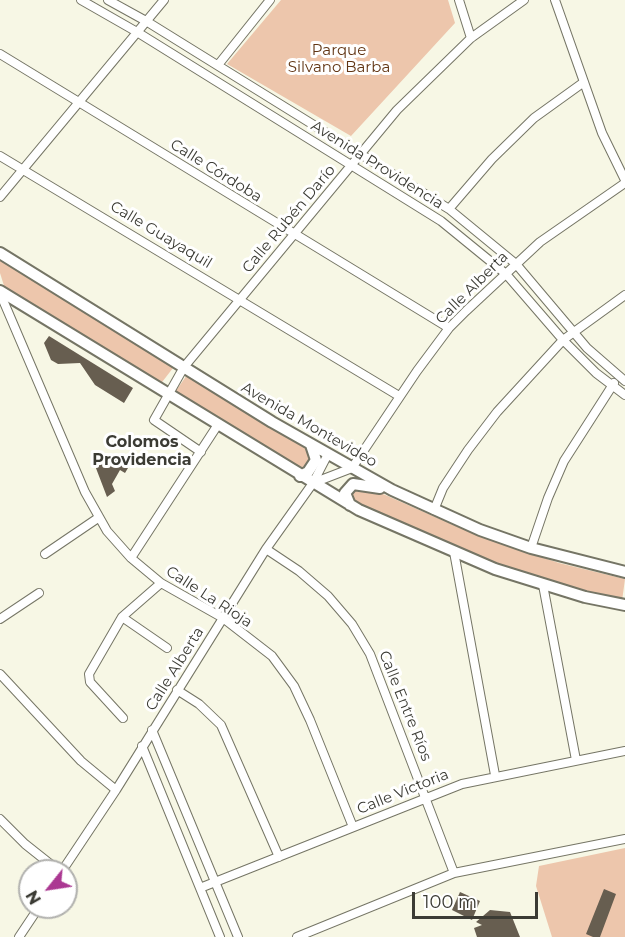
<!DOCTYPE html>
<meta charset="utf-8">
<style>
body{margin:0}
#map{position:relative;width:625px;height:937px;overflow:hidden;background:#f7f7e5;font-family:Montserrat,sans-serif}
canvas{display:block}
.north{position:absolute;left:18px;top:859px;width:60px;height:60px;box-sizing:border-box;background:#fff;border:2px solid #b1b1ae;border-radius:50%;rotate:240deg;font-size:16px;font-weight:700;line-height:24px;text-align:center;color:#3b3b34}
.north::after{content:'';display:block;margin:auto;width:21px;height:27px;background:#ab3892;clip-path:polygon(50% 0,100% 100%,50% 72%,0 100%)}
.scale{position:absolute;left:412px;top:892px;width:126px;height:27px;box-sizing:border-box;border:3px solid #3b3b34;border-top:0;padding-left:8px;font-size:18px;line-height:21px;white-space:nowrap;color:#3b3b34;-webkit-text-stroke:4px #fff;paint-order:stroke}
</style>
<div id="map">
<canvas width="625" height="937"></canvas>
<div class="north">N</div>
<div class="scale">100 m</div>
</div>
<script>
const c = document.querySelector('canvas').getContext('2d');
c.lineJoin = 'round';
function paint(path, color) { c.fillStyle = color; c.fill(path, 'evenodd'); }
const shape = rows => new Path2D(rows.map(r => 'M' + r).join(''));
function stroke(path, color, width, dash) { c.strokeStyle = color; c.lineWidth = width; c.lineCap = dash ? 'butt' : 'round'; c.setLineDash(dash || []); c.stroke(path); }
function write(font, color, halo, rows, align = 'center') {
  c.font = font + ' Montserrat,sans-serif'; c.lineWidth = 6; c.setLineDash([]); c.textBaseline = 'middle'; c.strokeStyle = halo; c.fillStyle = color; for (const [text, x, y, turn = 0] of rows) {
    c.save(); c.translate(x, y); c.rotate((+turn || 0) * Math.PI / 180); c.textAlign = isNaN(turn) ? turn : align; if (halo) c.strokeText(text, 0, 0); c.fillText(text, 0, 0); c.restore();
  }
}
paint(shape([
 [281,0,448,0,455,23,351,136,227,64],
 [0,258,173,368,159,386,5,289,0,273],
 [187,375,311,451,313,458,307,472,175,392],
 [358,483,474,534,559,563,625,579,622,601,512,570,366,508,347,496],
 [625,848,625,937,552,937,536,886,539,866]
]), '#edc6ac');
paint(shape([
 [49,336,133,388,124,403,95,385,80,363,58,364,51,360,44,343],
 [105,453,128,468,125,473,120,470,112,484,115,491,107,497,94,463,100,460],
 [604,889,616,894,600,937,593,937,586,934],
 [460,892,480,901,472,920,452,910],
 [490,910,510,912,520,937,477,937,474,928,482,925,476,922]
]), '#675e50');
const street = shape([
 [81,0,137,32,441,221,506,274,563,340,596,373,625,395],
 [108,0,146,21,449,209,516,264,587,348,625,381],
 [459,0,471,38],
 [555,0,602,133,625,180],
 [0,54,449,328],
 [218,65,270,0],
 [0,156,399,396],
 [0,197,164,0],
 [449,209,492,159,534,118,584,82],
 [0,293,85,492,107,531,131,558,161,583,223,618,272,656,294,686,310,720,353,827],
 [201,452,154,420,184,367,397,110,471,38,524,0],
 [313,483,352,468,417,371,449,328,466,311,540,242,625,183],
 [434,510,443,488,468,450,497,412,563,340,625,295],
 [531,548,548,498,564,461,614,383],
 [266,549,299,571,328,596,352,624,370,654,454,873],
 [454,552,495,775],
 [45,554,98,518],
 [131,558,217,426],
 [543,585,576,760],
 [122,617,167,648],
 [0,619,39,593],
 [0,674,81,761,116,790],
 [177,690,199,704,221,725,279,857],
 [123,718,90,682,89,674,122,617,161,583],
 [152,730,238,937],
 [142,746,220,937],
 [0,819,25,844,59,871],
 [62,871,116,790,266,549,313,483,328,454],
 [200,888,462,784,625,751],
 [19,937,39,907],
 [297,937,454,873,625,839]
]);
const secondary = shape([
 [0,253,272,422,392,490,480,530,531,548,625,572],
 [0,291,359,510,495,569,585,597,625,605],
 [300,476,308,472,316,460,311,445],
 [350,505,345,493,353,484,380,488]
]);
stroke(street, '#757565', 10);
stroke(secondary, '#757565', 14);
stroke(street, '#fff', 8);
stroke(secondary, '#fff', 10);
write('15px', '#613513', '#fff', [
 ["Parque",339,51],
 ["Silvano Barba",339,68]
]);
write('15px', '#3b3b34', '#fff', [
 ["Avenida Providencia",377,165,32],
 ["Calle Córdoba",216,171,32],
 ["Calle Rubén Darío",289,219,-50],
 ["Calle Guayaquil",161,235,31],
 ["Calle Alberta",472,288,-45],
 ["Avenida Montevideo",309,425,30],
 ["Calle La Rioja",209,597,33],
 ["Calle Alberta",175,669,-58],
 ["Calle Entre Ríos",405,706,68],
 ["Calle Victoria",403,792,-22]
]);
write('bold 16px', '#3b3b34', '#fff', [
 ["Colomos",142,442],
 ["Providencia",142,460]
]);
</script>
